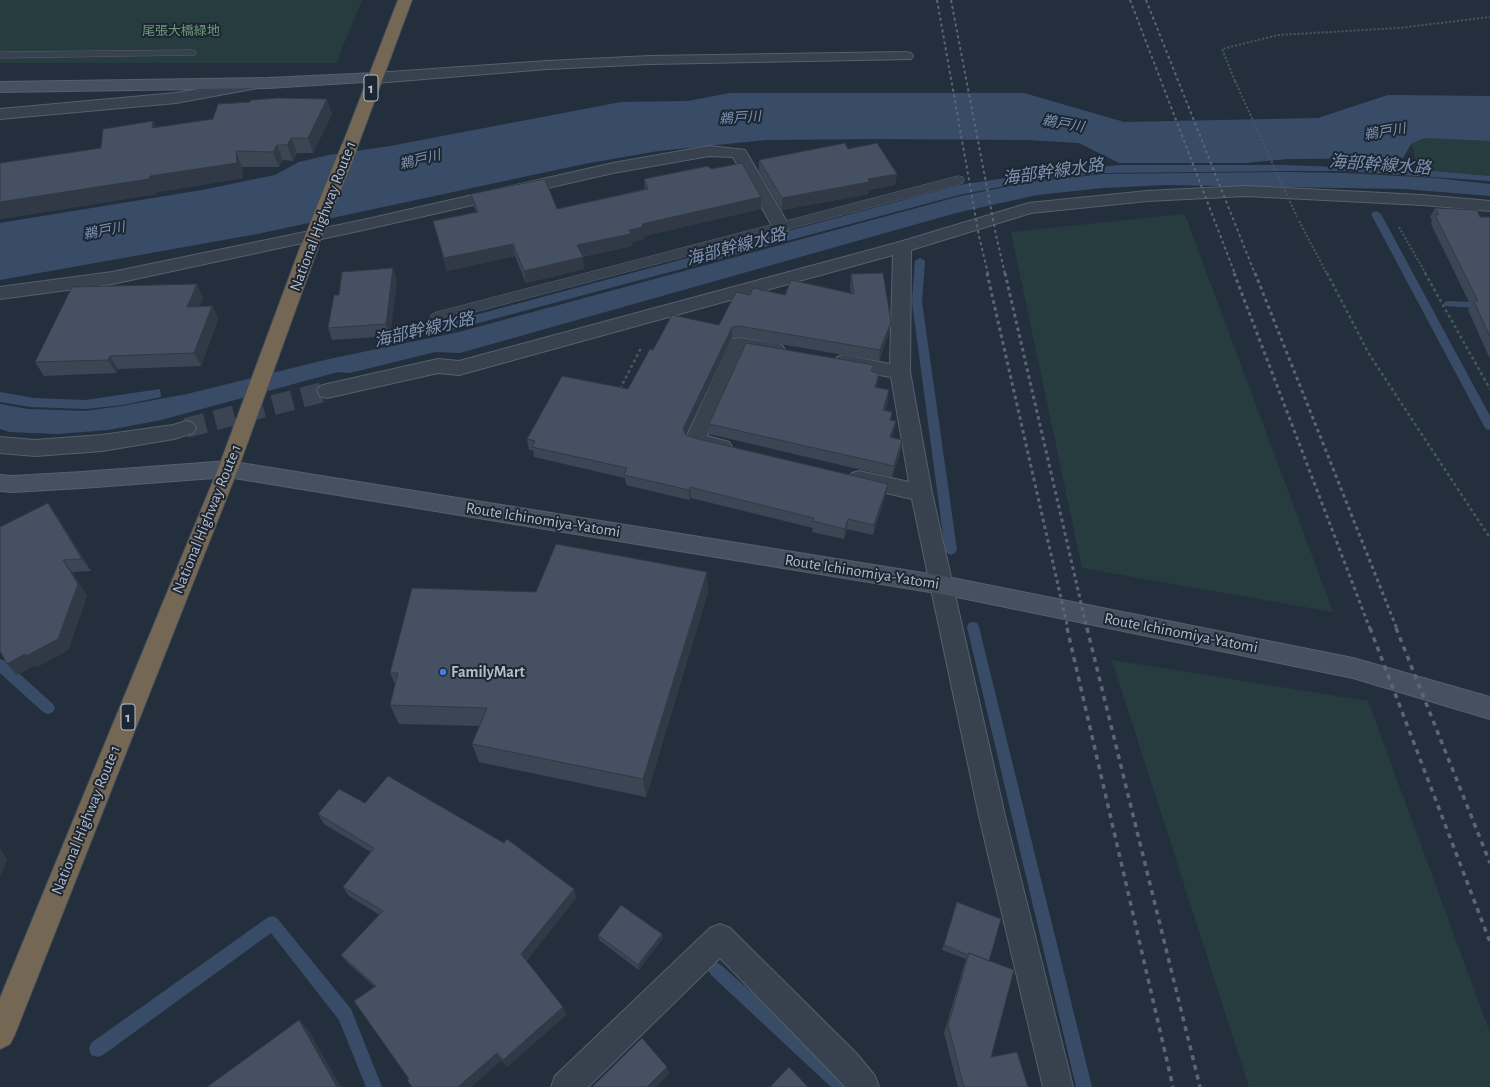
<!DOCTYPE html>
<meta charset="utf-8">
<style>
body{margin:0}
canvas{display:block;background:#242f3e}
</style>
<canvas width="1490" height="1087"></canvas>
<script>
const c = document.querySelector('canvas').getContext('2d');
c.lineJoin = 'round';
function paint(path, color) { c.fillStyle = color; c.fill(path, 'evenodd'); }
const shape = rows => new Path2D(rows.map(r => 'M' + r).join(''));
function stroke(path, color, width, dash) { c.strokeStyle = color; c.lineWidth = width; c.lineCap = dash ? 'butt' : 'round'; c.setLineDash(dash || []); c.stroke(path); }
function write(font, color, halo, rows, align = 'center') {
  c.font = font + ' "Alegreya Sans","Noto Sans JP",sans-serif'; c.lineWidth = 4; c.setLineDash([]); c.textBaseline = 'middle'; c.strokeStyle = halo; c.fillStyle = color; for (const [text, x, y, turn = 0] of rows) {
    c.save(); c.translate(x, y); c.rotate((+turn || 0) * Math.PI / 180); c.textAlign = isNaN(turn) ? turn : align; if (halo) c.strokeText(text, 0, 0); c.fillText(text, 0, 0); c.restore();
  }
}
paint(shape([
 [0,0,362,0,336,63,0,63],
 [1424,138,1490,141,1490,176,1421,170,1415,163,1414,152,1411,144],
 [1185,214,1185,215,1333,612,1082,568,1011,232],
 [1112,660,1368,701,1490,1033,1490,1087,1249,1087]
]), '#263c3f');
paint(shape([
 [730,93,1024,93,1124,122,1318,118,1388,95,1490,96,1490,141,1424,138,1411,144,1403,158,1288,159,1245,163,1119,163,1079,143,1028,140,872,139,766,140,658,151,584,164,257,234,0,280,0,223,202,190,275,175,299,162,329,155,390,146,621,102,688,101],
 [1120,165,1284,165,1421,170,1490,176,1490,181,1344,171,1287,171,1104,173,1030,181,959,195,426,337,427,328,959,185,1033,174],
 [1287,172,1344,173,1435,178,1490,184,1490,196,1404,189,1166,185,1103,188,1037,195,956,213,460,353,435,352,350,373,338,372,161,420,108,430,57,434,9,432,0,429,0,404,28,409,85,411,122,406,187,394,329,359,459,332,961,196,1030,182,1104,174],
 [160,389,161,397,123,405,86,409,30,407,0,402,0,392,34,398,86,400]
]), '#394c67');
paint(shape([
 [1376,211,1381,214,1490,416,1490,430,1486,429,1484,426,1371,214,1376,211],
 [920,258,925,261,922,302,957,550,955,553,951,555,947,553,945,550,912,302,915,261,920,258],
 [1449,301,1490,303,1490,309,1445,306,1444,304,1445,302,1449,301],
 [973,622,977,623,979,627,1092,1087,1076,1087,967,627,969,623,973,622],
 [0,659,5,661,53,704,55,708,53,712,48,714,43,712,0,673,0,659],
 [272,916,277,918,351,1009,382,1087,366,1087,339,1020,271,933,103,1055,97,1057,91,1055,89,1049,91,1043,267,918,272,916],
 [716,962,721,965,840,1071,849,1087,831,1087,711,975,708,970,711,965,716,962]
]), '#394c67');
stroke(shape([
 [186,428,327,391]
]), '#3a4453', 20, [20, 10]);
const lane = shape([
 [191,50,195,51,197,53,195,55,0,58,0,52,191,50],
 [958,176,963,177,964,180,963,183,437,322,432,320,430,317,432,314,437,312,958,176]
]);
const street = shape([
 [906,52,911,53,913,56,911,59,650,64,547,69,375,83,370,81,367,78,370,75,375,73,547,61,650,56,906,52],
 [263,78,268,80,271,83,268,86,176,103,0,119,0,109,176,93,263,78],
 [709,146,745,150,790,227,787,231,781,232,775,231,733,157,709,156,613,173,363,230,112,284,0,299,0,287,112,272,363,220,613,163,709,146],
 [1246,186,1422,195,1490,201,1490,211,1422,205,1246,196,1147,201,1031,213,911,250,910,372,932,493,1005,816,1073,1087,1043,1087,979,816,912,499,852,485,848,479,852,473,859,471,909,482,891,377,844,369,837,367,834,362,837,357,844,355,890,364,893,255,459,375,438,373,327,398,320,396,317,391,320,386,327,384,438,359,459,361,896,243,1029,203,1147,191,1246,186],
 [739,338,775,343,782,345,785,350,782,355,775,357,745,352,707,436,729,442,732,447,729,452,722,455,688,445,685,440,729,344,732,339,739,338],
 [186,421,193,423,196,428,193,433,174,439,102,451,35,456,0,453,0,437,35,440,102,435,173,425,186,421],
 [720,924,730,928,857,1054,875,1076,879,1087,845,1087,835,1076,720,958,588,1087,551,1087,555,1076,710,928,720,924]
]);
const secondary = shape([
 [375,73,380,75,383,78,380,81,268,88,0,92,0,82,268,78,375,73],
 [228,461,942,576,1353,658,1490,697,1490,719,1353,678,942,594,228,477,82,488,13,492,0,491,0,475,13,476,82,472,228,461]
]);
const highway = shape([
 [398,0,412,0,357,148,355,151,349,153,343,151,341,148,398,0],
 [310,239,316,241,319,245,238,469,15,1034,10,1044,0,1049,0,998,218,469,301,245,304,241,310,239]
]);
stroke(lane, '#565f6c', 1);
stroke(street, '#565f6c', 2);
stroke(secondary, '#565f6c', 2);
stroke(highway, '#434c59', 2);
stroke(shape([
 [1235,81,1222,49,1278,35,1399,28,1490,17],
 [1299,221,1327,274],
 [1399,227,1426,274]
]), '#44595c', 2, [2, 2]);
stroke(shape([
 [1327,273,1369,354,1490,538],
 [1425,273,1490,389],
 [620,389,641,348]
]), '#44595c', 2.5, [3, 3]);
paint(lane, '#38414e');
paint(street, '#38414e');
paint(secondary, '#465061');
paint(highway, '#746855');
stroke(shape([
 [937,0,979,236,988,274],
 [951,0,996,235,1005,274],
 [1130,0,1235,274],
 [1146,0,1255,274]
]), '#5a6575', 2, [3, 3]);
stroke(shape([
 [987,273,1068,629],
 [1005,273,1087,629],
 [1234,273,1370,629],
 [1255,273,1397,629]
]), '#5a6575', 3, [3.5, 3.5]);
stroke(shape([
 [1067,628,1173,1087],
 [1087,628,1200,1087],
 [1370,628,1490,942],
 [1396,628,1490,863]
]), '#5a6575', 3.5, [5, 5]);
const highwayBridge = shape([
 [310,245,349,148]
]);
stroke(highwayBridge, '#434c59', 17, []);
stroke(shape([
 [1235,81,1297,217]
]), '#44595c', 2, [2, 2]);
stroke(highwayBridge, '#746855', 16);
paint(shape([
 [332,114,313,153,297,153,293,161,283,160,279,167,242,167,243,178,157,192,157,194,0,219,0,163,101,148,153,121,155,127],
 [848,149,897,174,895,185,869,190,868,194,782,210,759,171,759,160],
 [711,169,761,209,644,236,644,239,632,242,632,246,582,257,584,269,526,283,515,256,447,271,433,221,476,212,474,206,471,194,557,209,645,189,644,179],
 [1435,208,1480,217,1490,217,1490,359,1468,310,1471,306,1431,224,1432,221,1430,217],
 [851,274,891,322,889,333,879,361,739,337,732,338,686,435,694,438,888,484,886,494,873,535,847,529,844,539,812,532,813,528,691,498,689,500,626,485,625,478,534,457,533,450,529,450,527,439,628,389,653,350,719,325,750,295,851,293,850,285],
 [397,280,390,336,332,340,328,328,339,295],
 [203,297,199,307,212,306,218,319,201,366,118,369,116,373,44,376,35,362],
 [874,365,873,372,878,383,876,388,888,401,885,411,892,412,891,420,896,421,894,431,892,437,902,440,901,450,892,477,709,434,709,424],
 [57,516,91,571,72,572,87,596,68,650,37,667,35,665,17,675],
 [536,592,708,592,646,797,479,762,472,744,480,726,399,724,390,705,395,684,390,673],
 [365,803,574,889,576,898,526,961,563,1007,566,1015,507,1067,502,1060,409,1079,375,987,348,963,341,955,380,915,349,896,343,887,371,852,324,824,318,814],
 [957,902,989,961,991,1057,1028,1087,958,1087,944,1033,966,959,942,950],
 [662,934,663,938,639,970,599,940,598,935]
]), '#3b4654');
paint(shape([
 [327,99,332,114,313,153,308,138],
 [153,121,160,137,152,128],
 [291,138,297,153,293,161,287,145],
 [277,145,283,160,279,167,273,152],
 [236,151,242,167,243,178,157,192,157,194,0,219,0,202,150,176],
 [897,174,895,185,869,190,868,194,782,210,782,198,868,179],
 [761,197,761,209,644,236,644,239,632,242,632,246,579,257,577,245,629,230,642,224],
 [513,244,515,256,447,271,444,258],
 [583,257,584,269,526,283,524,271],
 [393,268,397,280,390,336,386,324],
 [197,284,203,297,194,320,187,307],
 [212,306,218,319,201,366,194,353],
 [891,322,889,333,879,361,880,350],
 [732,327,732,338,684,439,683,429],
 [110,356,118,369,116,373,108,360],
 [879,373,878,383,873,398,875,387],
 [889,390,888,401,881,421,883,410],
 [896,421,894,431,889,447,890,437],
 [902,440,901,450,892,477,894,466],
 [888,484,886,494,873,535,874,525],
 [690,487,691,498,689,500,689,490],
 [48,503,57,516,91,571,82,559],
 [848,519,847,529,844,539,845,529],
 [63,560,72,572,87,596,68,650,37,667,35,665,17,675,7,664],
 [707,572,708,592,646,797,643,779],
 [0,848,7,860,0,877],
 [574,889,576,898,525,963,521,954],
 [662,934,663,938,639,970,638,965],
 [563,1007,566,1015,507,1067,503,1060],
 [299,1020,307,1028,341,1087,337,1087],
 [497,1053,502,1060,471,1087,458,1087],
 [667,1067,669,1074,656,1087,647,1087]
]), '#303945');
const building = shape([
 [278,98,327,99,308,138,291,138,287,145,277,145,273,152,236,151,237,163,150,176,149,179,0,202,0,163,101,148,103,129,153,121,152,128,213,119,218,104,250,102,251,100,278,98],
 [845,143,848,149,877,143,897,174,868,179,869,182,782,198,759,160,845,143],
 [742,163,761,197,642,224,643,227,629,230,631,234,577,245,583,257,524,271,513,244,444,258,433,221,478,212,471,194,545,179,557,209,648,189,644,179,708,166,711,169,742,163],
 [1435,208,1477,210,1480,217,1490,217,1490,337,1474,301,1478,301,1435,215,1439,215,1435,208],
 [393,268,386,324,328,328,334,295,339,295,342,272,393,268],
 [883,273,891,322,880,350,739,326,732,327,683,429,686,435,694,438,888,484,874,525,848,519,845,529,813,521,814,518,690,487,689,490,624,475,627,468,532,447,535,441,527,439,562,376,628,389,650,349,653,350,672,315,719,325,736,292,750,295,753,288,785,295,791,280,854,294,851,274,883,273],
 [197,284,187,307,212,306,194,353,110,356,108,360,35,362,72,287,197,284],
 [746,343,874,365,871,371,879,373,875,387,889,390,883,410,892,412,890,420,896,421,890,437,902,440,894,466,709,424,746,343],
 [48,503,82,559,63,560,78,584,58,639,26,656,25,654,7,664,0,651,0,527,48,503],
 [556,544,707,572,643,779,472,744,487,708,390,705,398,673,390,673,412,588,536,592,556,544],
 [388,776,504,843,507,839,574,889,521,954,563,1007,503,1060,497,1053,458,1087,412,1087,407,1080,409,1079,354,1001,376,986,341,955,383,911,343,887,374,848,318,814,339,789,365,803,388,776],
 [957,902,1001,919,989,961,969,953,968,955,944,945,957,902],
 [621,905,662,934,638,965,598,935,621,905],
 [969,953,1014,970,991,1057,1017,1052,1028,1087,964,1087,948,1025,969,953],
 [299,1020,337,1087,207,1087,299,1020],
 [642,1038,667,1067,647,1087,592,1087,642,1038],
 [789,1067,808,1087,770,1087,789,1067]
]);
paint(building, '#455162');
stroke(building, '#303945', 1);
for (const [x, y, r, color] of [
 [443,672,4,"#3f7fe0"]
]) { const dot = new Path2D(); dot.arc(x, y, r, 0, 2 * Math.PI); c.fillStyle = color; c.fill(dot); stroke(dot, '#1d2633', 1.5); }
write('13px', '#6b9a76', '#1d2633', [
 ["尾張大橋緑地",181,31]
]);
write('italic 14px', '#7c92b1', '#1d2633', [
 ["鵜戸川",740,118,-4],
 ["鵜戸川",1063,124,10],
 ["鵜戸川",1385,132,-10],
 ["鵜戸川",420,160,-14],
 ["鵜戸川",104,231,-11]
]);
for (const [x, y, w] of [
 [371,88,14],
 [128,717,14]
]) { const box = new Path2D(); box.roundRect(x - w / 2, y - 13, w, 26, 3); c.fillStyle = '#1d2633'; c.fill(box); stroke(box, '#b4bcc9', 1); }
write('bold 15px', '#b4bcc9', null, [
 ["1",371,88],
 ["1",128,717]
]);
write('16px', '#b4bcc9', '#1d2633', [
 ["National Highway Route 1",323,216,-69],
 ["National Highway Route 1",207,519,-68],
 ["Route Ichinomiya-Yatomi",543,520,9],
 ["Route Ichinomiya-Yatomi",862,572,9],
 ["Route Ichinomiya-Yatomi",1181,633,11],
 ["National Highway Route 1",86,820,-68]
]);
write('bold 16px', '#b4bcc9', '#1d2633', [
 ["FamilyMart",451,672]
], 'left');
write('italic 17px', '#7c92b1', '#1d2633', [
 ["海部幹線水路",1380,165,4],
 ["海部幹線水路",1053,172,-8],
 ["海部幹線水路",736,247,-15],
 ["海部幹線水路",424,330,-13]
]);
</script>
